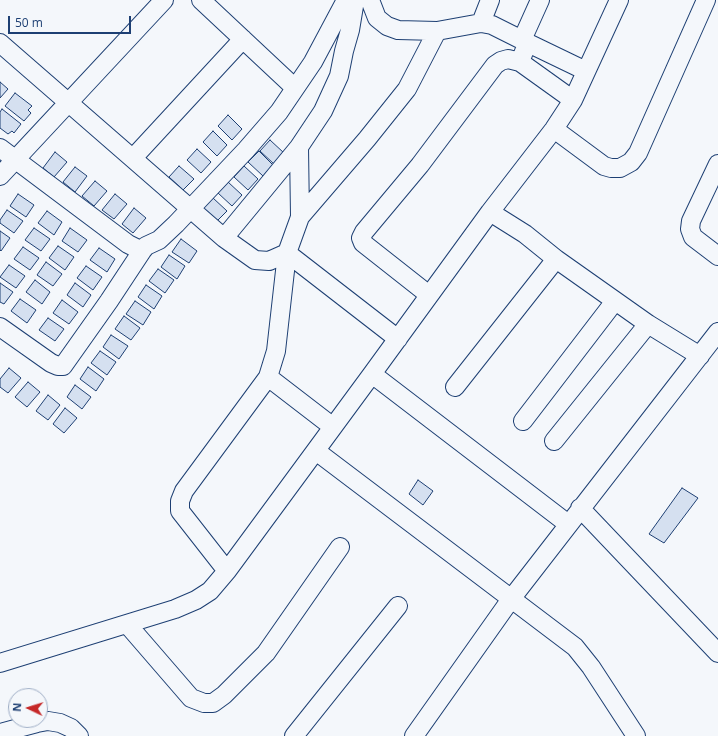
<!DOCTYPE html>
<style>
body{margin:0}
#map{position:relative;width:718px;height:736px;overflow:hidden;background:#f4f7fb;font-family:"Open Sans",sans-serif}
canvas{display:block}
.north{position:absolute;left:8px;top:688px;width:40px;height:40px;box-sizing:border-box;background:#f4f7fb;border:1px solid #9eadc5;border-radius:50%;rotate:274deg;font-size:11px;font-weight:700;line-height:16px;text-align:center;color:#1d3f73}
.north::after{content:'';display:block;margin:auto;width:14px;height:18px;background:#c62828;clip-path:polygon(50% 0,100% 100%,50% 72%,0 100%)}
.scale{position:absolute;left:8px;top:16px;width:123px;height:18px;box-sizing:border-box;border:2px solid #1d3f73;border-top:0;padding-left:5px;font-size:12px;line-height:14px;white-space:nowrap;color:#1d3f73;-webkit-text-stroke:3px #f4f7fb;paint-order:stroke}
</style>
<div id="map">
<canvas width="718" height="736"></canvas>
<div class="north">N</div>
<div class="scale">50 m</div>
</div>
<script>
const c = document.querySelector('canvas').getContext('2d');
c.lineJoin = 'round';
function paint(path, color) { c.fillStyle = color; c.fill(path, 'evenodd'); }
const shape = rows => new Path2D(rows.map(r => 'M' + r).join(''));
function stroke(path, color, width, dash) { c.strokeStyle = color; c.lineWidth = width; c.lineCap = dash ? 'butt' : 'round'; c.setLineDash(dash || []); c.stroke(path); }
const building = shape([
 [0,82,8,89,0,98,0,82],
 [15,93,32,106,28,110,31,113,24,121,5,106,15,93],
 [2,109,21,124,14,133,12,131,8,134,0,128,0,112,2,109],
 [228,115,242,129,232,140,218,126,228,115],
 [213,131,227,145,217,156,203,142,213,131],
 [270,140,284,153,274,164,260,151,270,140],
 [197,149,211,162,201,173,187,160,197,149],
 [259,151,273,165,263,176,248,162,259,151],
 [55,152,67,162,54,177,43,168,55,152],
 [179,166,194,179,183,190,169,177,179,166],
 [244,166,258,179,248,190,234,177,244,166],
 [75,167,87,176,75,192,63,182,75,167],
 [95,181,107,191,94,206,82,196,95,181],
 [228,182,242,195,232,206,218,193,228,182],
 [18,194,34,205,26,217,10,206,18,194],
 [115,194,127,204,114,219,102,210,115,194],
 [213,198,227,211,216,222,202,209,213,198],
 [134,208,146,218,133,233,122,224,134,208],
 [7,210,23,221,14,233,0,223,0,220,7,210],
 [47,211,62,222,54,235,38,223,47,211],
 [34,228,50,239,41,251,25,240,34,228],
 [70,228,87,240,78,252,62,241,70,228],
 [0,231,10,238,1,251,0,250,0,231],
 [181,239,197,251,189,263,172,252,181,239],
 [58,246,74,257,65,270,49,258,58,246],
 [23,247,39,258,30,270,14,259,23,247],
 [99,248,115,259,107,272,90,260,99,248],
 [169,255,185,266,177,279,161,267,169,255],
 [46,262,62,274,53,286,37,275,46,262],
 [9,265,25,276,16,288,0,277,9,265],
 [86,266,102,277,93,290,77,278,86,266],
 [158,269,174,280,165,293,149,281,158,269],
 [35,280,50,292,42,304,26,292,35,280],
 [0,283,13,292,4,304,0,302,0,283],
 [75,283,91,295,83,307,67,295,75,283],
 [146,285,162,296,154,309,138,297,146,285],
 [20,299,36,310,27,323,11,311,20,299],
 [62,300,78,312,69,324,53,313,62,300],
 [135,301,151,312,143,325,126,314,135,301],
 [124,316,140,328,131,340,115,329,124,316],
 [48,318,64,329,55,341,39,330,48,318],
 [111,335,128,346,119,359,103,347,111,335],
 [100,351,116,362,107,375,91,363,100,351],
 [88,367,104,379,96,391,80,379,88,367],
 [9,368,21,378,8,393,0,387,0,379,9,368],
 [28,382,40,392,27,407,15,397,28,382],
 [75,385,91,397,82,409,67,397,75,385],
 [48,395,60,405,48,420,36,411,48,395],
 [65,408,77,418,64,433,53,424,65,408],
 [418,480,433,491,423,505,409,494,418,480],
 [682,488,698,498,664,543,649,534,682,488]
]);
paint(building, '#d5e0f0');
stroke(building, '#1d3f73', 1);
const minor = shape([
 [201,0,295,88],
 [370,0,377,18,387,26,398,30,437,31,481,23,492,25,530,44],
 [481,23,490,0],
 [522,40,540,0],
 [0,43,224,238,255,260,269,261,287,253,398,339],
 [520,62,573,100],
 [554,129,604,166,611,168,620,168,631,162,638,153,706,0],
 [0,148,128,244,142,251,146,246,159,240,176,224,246,150,279,112,313,62,346,0],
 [133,158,243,39],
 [718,164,691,221,690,229,693,237,718,256],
 [0,176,164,0],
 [300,217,367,139,407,89,437,31],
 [224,238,299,147,323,111,339,76,344,51,350,30,355,0],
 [556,259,648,324],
 [429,295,363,243,361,238,364,232,420,165,495,65,501,61,508,59,520,62,525,49,530,44,586,71],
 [0,327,51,363,58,366,63,366,109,301,142,251],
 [372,374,568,524],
 [268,377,333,427],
 [455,387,556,259,525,234,490,212],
 [523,421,615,301],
 [554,441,648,324,700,356],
 [316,451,575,647,591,667,636,736],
 [580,508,718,653],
 [227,571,180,511,180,501,184,491,268,377,276,351,287,253,300,217,299,147],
 [127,624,191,698,204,703,213,703,224,695,266,653,340,547],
 [0,663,175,609,196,600,210,591,227,571,372,374,490,212,554,129,573,100,619,0],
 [0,733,37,723,48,721,60,723,71,728,79,736],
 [294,736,398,606],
 [414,736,511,599,718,332]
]);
stroke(minor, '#1d3f73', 20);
stroke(minor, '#f4f7fb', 18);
</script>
